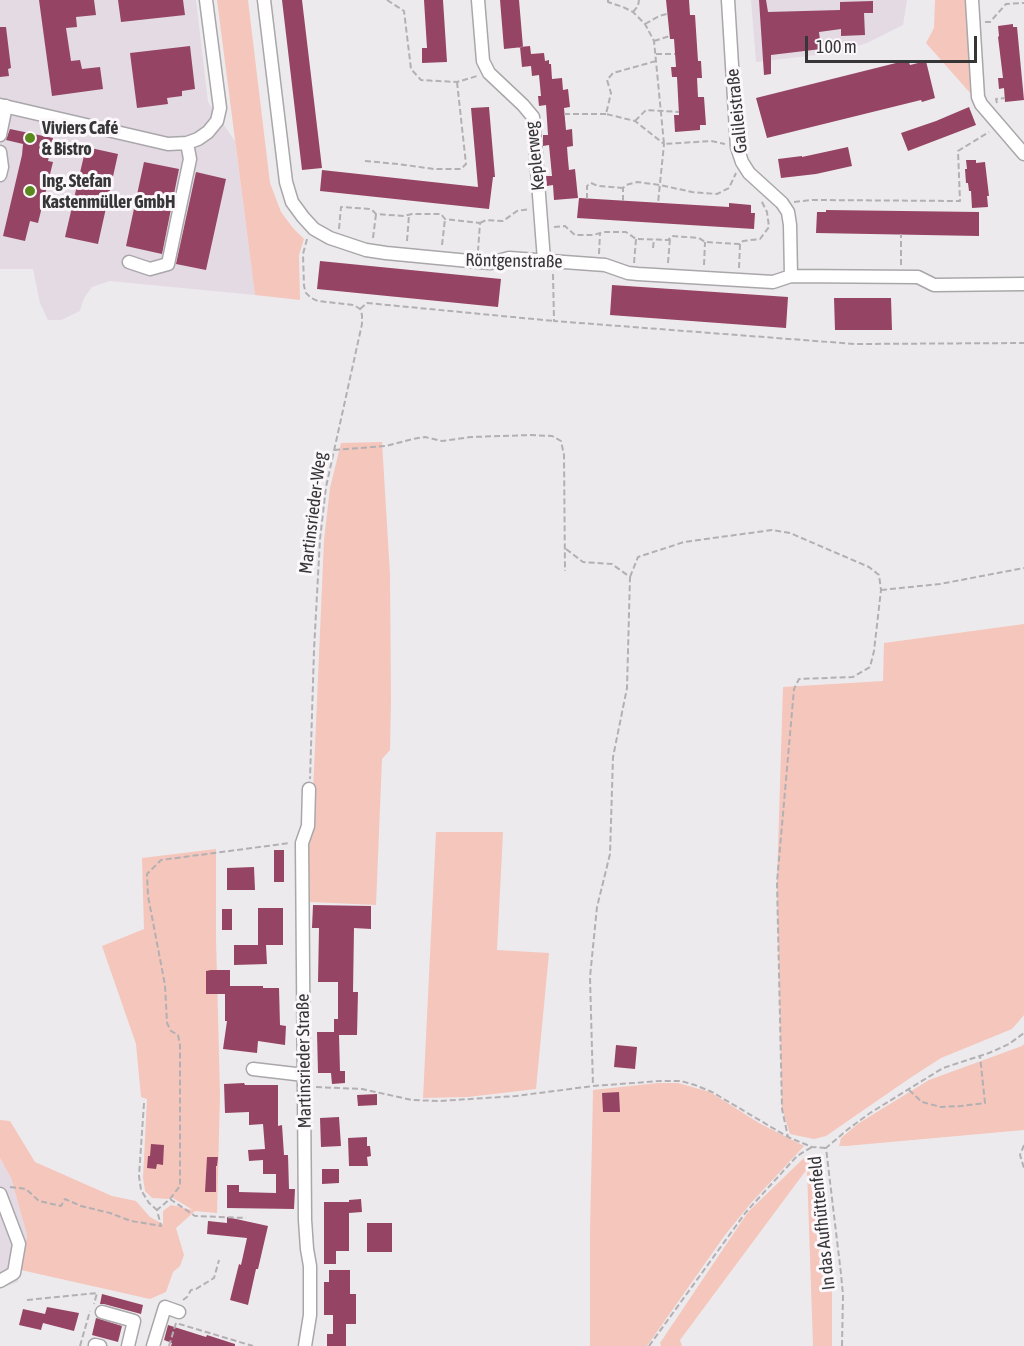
<!DOCTYPE html>
<meta charset="utf-8">
<style>
body{margin:0}
#map{position:relative;width:1024px;height:1346px;overflow:hidden;background:#edeaed;font-family:"Asap Condensed",sans-serif}
canvas{display:block}
.scale{position:absolute;left:805px;top:36px;width:172px;height:27px;box-sizing:border-box;border:3px solid #373637;border-top:0;padding-left:8px;font-size:18px;line-height:21px;white-space:nowrap;color:#373637;-webkit-text-stroke:4px #fbf7fb;paint-order:stroke}
</style>
<div id="map">
<canvas width="1024" height="1346"></canvas>
<div class="scale">100 m</div>
</div>
<script>
const c = document.querySelector('canvas').getContext('2d');
c.lineJoin = 'round';
function paint(path, color) { c.fillStyle = color; c.fill(path, 'evenodd'); }
const shape = rows => new Path2D(rows.map(r => 'M' + r).join(''));
function stroke(path, color, width, dash) { c.strokeStyle = color; c.lineWidth = width; c.lineCap = dash ? 'butt' : 'round'; c.setLineDash(dash || []); c.stroke(path); }
function write(font, color, halo, rows, align = 'center') {
  c.font = font + ' "Asap Condensed",sans-serif'; c.lineWidth = 6; c.setLineDash([]); c.textBaseline = 'middle'; c.strokeStyle = halo; c.fillStyle = color; for (const [text, x, y, turn = 0] of rows) {
    c.save(); c.translate(x, y); c.rotate((+turn || 0) * Math.PI / 180); c.textAlign = isNaN(turn) ? turn : align; if (halo) c.strokeText(text, 0, 0); c.fillText(text, 0, 0); c.restore();
  }
}
paint(shape([
 [0,0,196,0,208,102,235,141,255,295,110,281,92,287,84,298,80,311,61,320,48,320,40,303,33,269,0,269],
 [751,0,907,0,903,25,867,43,834,53,756,62],
 [0,1158,11,1178,27,1235,18,1282,0,1288]
]), '#e3dae3');
paint(shape([
 [217,0,248,0,270,183,281,212,293,228,304,239,299,255,300,300,255,295],
 [935,0,966,0,973,88,971,94,926,43,934,28],
 [382,442,390,574,391,699,390,750,382,759,376,905,310,902,308,845,311,838,324,540,330,488,341,443],
 [1024,624,1024,1015,1012,1029,941,1058,910,1078,826,1136,814,1139,790,1134,782,1109,777,882,783,687,883,681,884,643],
 [436,832,503,832,497,950,549,953,536,1089,468,1097,423,1098],
 [216,849,216,938,220,1095,217,1213,195,1211,176,1228,184,1255,180,1266,173,1272,166,1292,150,1299,21,1270,27,1235,11,1178,0,1158,0,1120,10,1121,35,1162,112,1196,136,1201,150,1217,163,1224,163,1211,171,1205,193,1210,171,1197,168,1199,152,1198,145,1191,143,1178,147,1099,141,1097,136,1044,102,946,144,929,142,858],
 [1024,1044,1024,1130,846,1146,839,1146,841,1138,859,1123,929,1080,1022,1046],
 [658,1083,678,1083,710,1092,759,1123,804,1146,751,1203,725,1235,647,1346,590,1346,590,1232,593,1090],
 [807,1155,821,1163,832,1282,832,1346,813,1346,807,1169,680,1340,682,1346,661,1346,660,1343,748,1212]
]), '#f5c6bc');
paint(shape([
 [39,0,94,0,96,15,76,17,77,27,66,28,71,61,80,60,82,69,100,67,103,89,52,96],
 [118,0,183,0,185,15,121,22],
 [282,0,302,0,322,168,302,170],
 [424,0,443,0,447,62,422,63,422,48,427,48],
 [500,0,519,0,523,47,504,49],
 [666,0,689,0,690,15,695,15,698,61,701,61,702,78,697,78,698,97,704,97,706,125,700,125,700,130,675,132,674,115,679,115,677,77,672,77,671,67,676,67,674,39,670,39],
 [759,0,766,0,768,12,840,10,840,2,873,1,873,13,864,13,865,35,841,36,841,29,819,32,821,49,771,55,771,74,764,75],
 [1013,24,1013,27,1017,27,1024,100,1005,102,1004,88,999,89,998,78,1003,78,998,37,999,36,998,26],
 [0,27,6,27,11,68,8,69,9,76,0,77],
 [190,46,195,89,182,91,182,96,167,98,168,104,137,108,130,53],
 [530,46,531,54,544,53,545,61,549,60,549,64,551,64,552,79,562,78,563,90,568,89,570,107,564,108,566,130,572,129,573,146,567,147,568,160,569,170,575,169,578,198,554,200,553,185,547,186,546,176,552,176,549,145,543,146,543,135,548,135,546,105,539,106,538,96,541,96,539,75,532,76,531,66,522,67,520,47],
 [908,60,910,65,926,61,935,98,922,102,921,100,767,138,756,98],
 [489,107,495,177,493,177,489,209,320,191,322,170,478,187,471,108],
 [969,107,976,125,908,151,901,133,936,121],
 [10,129,53,138,48,161,53,162,38,223,30,221,25,241,3,236,22,155,23,144,6,140],
 [86,147,118,154,98,244,65,237],
 [848,147,852,166,816,174,781,178,778,159,802,156,802,157],
 [966,160,976,160,976,163,985,162,989,196,987,196,988,207,972,208,971,191,969,191,968,183,966,183,965,169,967,169],
 [144,162,179,169,162,254,126,246],
 [196,172,226,179,206,270,176,264],
 [579,198,729,207,729,203,751,205,751,213,755,213,754,229,577,218],
 [826,210,979,212,979,236,816,233,817,212,826,212],
 [320,261,501,279,498,307,317,289],
 [612,285,788,297,786,328,610,315],
 [834,298,891,298,892,330,835,330],
 [274,850,284,850,284,882,274,882],
 [254,867,255,890,227,890,227,868],
 [313,905,371,906,371,929,354,928,353,992,358,992,357,1035,339,1035,340,1071,345,1071,345,1083,332,1084,331,1073,318,1073,317,1032,334,1032,334,1019,338,1019,338,982,318,982,319,928,312,928],
 [258,908,283,908,283,945,266,945,267,964,234,965,234,945,258,945],
 [222,909,232,909,232,930,222,930],
 [211,970,230,970,230,986,263,986,263,988,279,988,280,1025,286,1026,285,1045,258,1041,257,1053,223,1049,227,1021,225,1021,225,994,206,994,206,971],
 [616,1045,637,1047,635,1069,614,1067],
 [244,1083,245,1085,278,1085,278,1126,282,1125,284,1155,288,1155,289,1189,295,1189,294,1209,227,1208,227,1185,239,1185,239,1192,276,1193,276,1174,263,1174,263,1160,249,1161,248,1150,265,1149,263,1124,249,1125,249,1112,225,1113,224,1084],
 [619,1092,620,1112,603,1112,602,1093],
 [377,1094,377,1105,358,1106,357,1095],
 [339,1117,341,1146,321,1147,320,1118],
 [367,1137,367,1146,370,1146,371,1156,367,1157,368,1166,349,1166,348,1138],
 [151,1144,164,1145,163,1165,157,1164,156,1169,147,1168,148,1156,150,1156],
 [207,1157,218,1157,217,1166,216,1166,216,1192,205,1192],
 [322,1169,339,1169,339,1183,322,1184],
 [361,1199,362,1212,349,1213,349,1251,336,1251,336,1264,324,1264,324,1202,349,1202,349,1200],
 [227,1217,268,1226,258,1269,256,1269,248,1305,230,1300,239,1264,241,1265,247,1238,207,1234,208,1221,227,1223],
 [367,1223,392,1223,392,1252,367,1252],
 [329,1270,350,1270,350,1294,356,1294,356,1324,346,1324,346,1346,327,1346,327,1334,333,1334,333,1315,324,1315,324,1282,329,1282],
 [102,1294,143,1305,141,1314,104,1304,100,1304],
 [47,1307,79,1313,74,1331,43,1323,41,1330,19,1325,23,1309,45,1314],
 [96,1318,122,1326,118,1342,92,1335],
 [168,1325,206,1337,207,1335,235,1344,235,1346,171,1346,172,1343,164,1340]
]), '#964463');
const minor = shape([
 [264,0,286,182,292,202,303,217,314,229,330,238,366,250,386,253,490,263,509,258,605,265,628,273,638,274,773,282,791,276,918,277,934,285,1024,284],
 [478,0,483,61,489,73,523,105,533,117,544,260],
 [728,0,737,147,742,162,749,173,782,203,788,212,790,225,791,276],
 [972,0,978,97,981,104,1024,154],
 [0,105,168,144,187,143,198,139,208,132,217,121,220,108,206,0],
 [0,135,6,106],
 [0,152,2,167,0,175],
 [129,262,150,269,168,264,190,159,187,143],
 [253,1069,304,1075],
 [0,1194,19,1244,14,1273,0,1281],
 [102,1312,134,1321,128,1346],
 [95,1345,100,1346],
 [153,1346,165,1307,179,1312],
 [305,1346,310,1315,310,1266,307,1249,305,1220,302,843,308,826,309,789]
]);
stroke(minor, '#aaa7aa', 15);
stroke(shape([
 [387,0,404,11,411,69,421,80,457,82,477,76],
 [608,0,608,2,623,7,633,12,645,24,654,41,664,144,711,141,725,144],
 [633,12,638,6,639,0],
 [985,22,990,22,1006,4,1024,3],
 [645,24,659,16,667,14],
 [654,41,670,36],
 [656,54,675,54],
 [656,61,613,73,607,80,611,93,606,114,635,121,664,144,658,203],
 [997,103,996,99,1005,98],
 [564,114,606,114],
 [635,121,646,110,679,112],
 [365,161,398,164,434,169,461,169,466,164,457,82],
 [587,199,587,186,591,183,598,186,623,188],
 [623,201,623,188,626,185,637,182,660,185,692,192,717,194,729,188,736,173],
 [794,202,812,200,960,201,958,151,989,132],
 [480,223,486,220,503,221,517,211,530,209],
 [554,227,565,226,575,235,593,235,604,232,626,232,636,239,668,240,672,236,699,238,705,242,740,244,743,241,760,239,769,227,767,212,761,200],
 [339,229,341,207,371,209,376,214,404,216,412,214,441,214,445,219,480,223,478,251],
 [373,238,376,214],
 [307,239,303,254,304,286,306,293,311,298,318,301,354,305,360,309,362,315,362,324,326,487,320,539,314,650,310,779],
 [407,241,409,215],
 [442,245,445,219],
 [653,248,654,239],
 [599,254,600,233],
 [634,263,636,239],
 [668,263,670,238],
 [704,265,705,242],
 [901,265,901,234],
 [739,268,740,244],
 [553,274,554,321,855,344,1024,343],
 [360,309,367,303,554,321],
 [334,450,386,446,413,439,425,437,442,441,471,437,531,435,552,436,561,441,564,455,565,571],
 [566,549,583,562,612,564,630,577,627,688,613,757,610,854,597,907,590,977,593,1086],
 [630,577,638,557,684,542,772,530,790,533,869,567,879,575,881,590,874,651,870,667,853,677,799,679,794,689,777,882,782,1109,788,1137],
 [881,590,940,584,1024,568],
 [316,1087,362,1089,412,1100,439,1101,516,1096,593,1086,660,1081,681,1081,695,1085,712,1092,788,1137,812,1147,826,1148],
 [909,1090,922,1102,941,1107,961,1106,985,1103,980,1056],
 [144,1103,139,1176,141,1190,149,1203,157,1210],
 [1024,1145,1020,1155,1024,1168],
 [10,1187,26,1189,39,1201,61,1206,65,1199,81,1206,110,1213,131,1221,161,1226,157,1210,170,1199,180,1186,180,1045,178,1035,171,1031,167,1023,165,985,148,896,147,874,161,860,290,843],
 [170,1199,195,1216,246,1218],
 [27,1300,97,1293,94,1304],
 [183,1300,187,1297,191,1290,196,1289,214,1278,219,1260],
 [80,1346,90,1311],
 [169,1346,176,1323,253,1346],
 [649,1346,746,1212,797,1156,812,1147],
 [842,1346,843,1295,841,1274,826,1148,847,1130,870,1113,943,1068,989,1053,1009,1044,1024,1033]
]), '#b3b0b3', 2, [6, 3]);
stroke(minor, '#fff', 12);
for (const [x, y, r, color] of [
 [30,138,6,"#5a8a1e"],
 [30,191,6,"#5a8a1e"]
]) { const dot = new Path2D(); dot.arc(x, y, r, 0, 2 * Math.PI); c.fillStyle = color; c.fill(dot); stroke(dot, '#fbf7fb', 2); }
write('18px', '#373637', '#fbf7fb', [
 ["Galileistraße",737,111,-96],
 ["Keplerweg",535,156,-96],
 ["Röntgenstraße",514,261,1],
 ["Martinsrieder-Weg",313,513,-83],
 ["Martinsrieder Straße",304,1061,-91],
 ["In das Aufhüttenfeld",822,1223,-96]
]);
write('bold 18px', '#373637', '#fbf7fb', [
 ["Viviers Café",42,128],
 ["& Bistro",42,149],
 ["Ing. Stefan",42,181],
 ["Kastenmüller GmbH",42,202]
], 'left');
</script>
